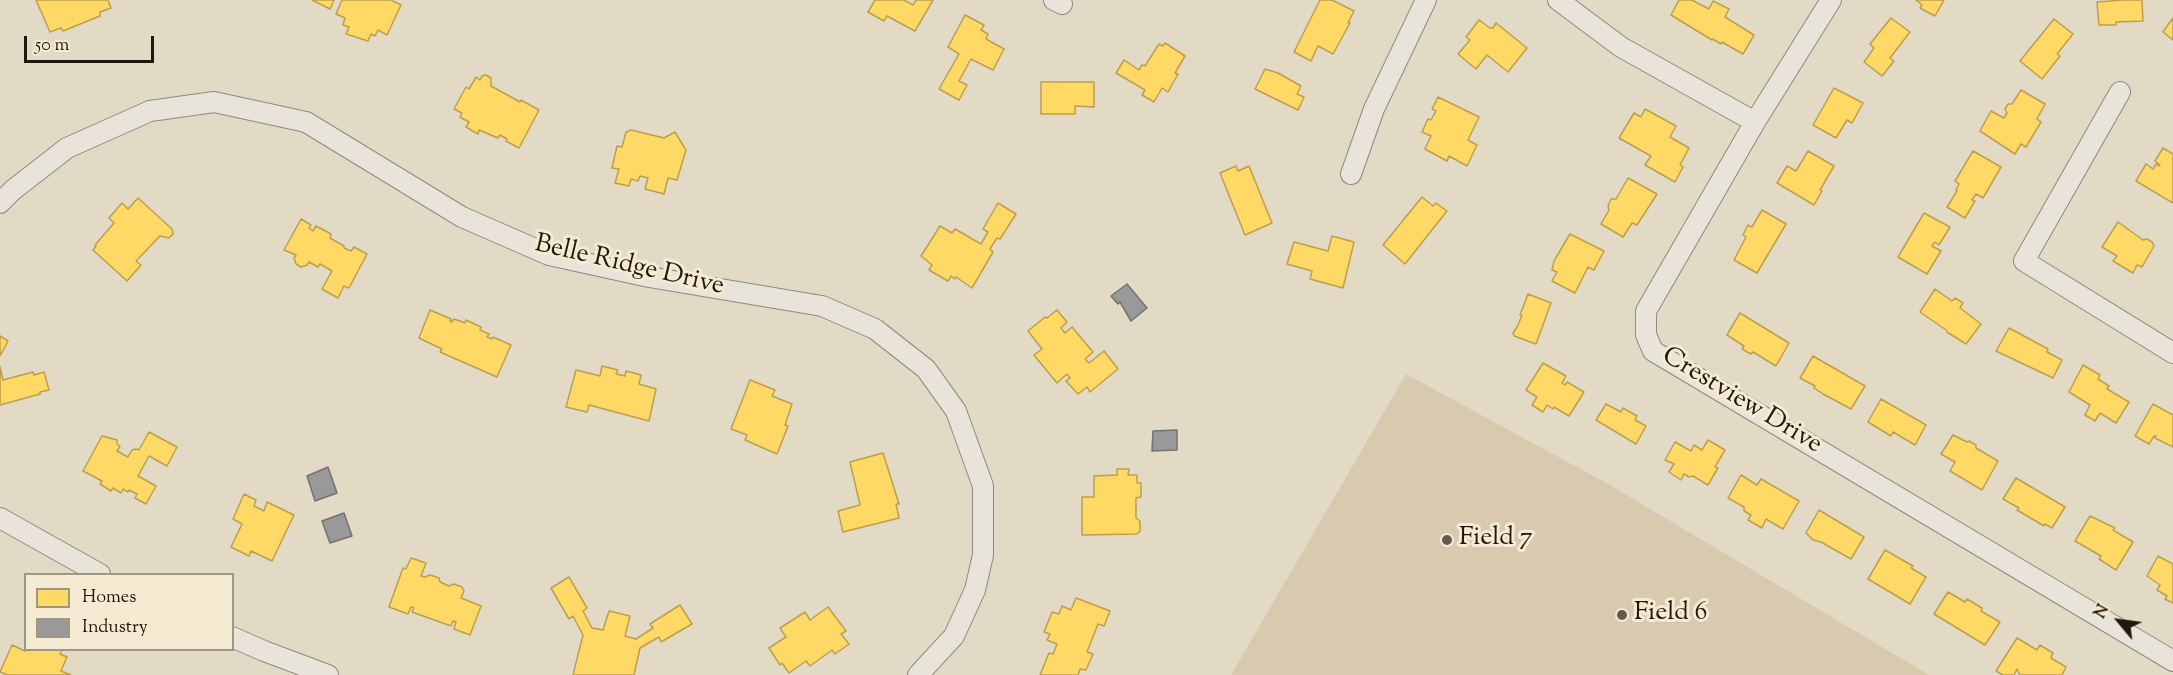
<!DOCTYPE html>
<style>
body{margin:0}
#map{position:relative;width:2173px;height:675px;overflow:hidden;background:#e3dac6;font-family:"Sorts Mill Goudy",serif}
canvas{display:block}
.legend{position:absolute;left:24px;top:573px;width:210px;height:78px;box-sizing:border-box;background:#f5ead2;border:2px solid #a09684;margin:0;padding:8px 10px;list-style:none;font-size:18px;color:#20170e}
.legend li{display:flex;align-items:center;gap:12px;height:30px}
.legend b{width:30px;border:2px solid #a09684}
.north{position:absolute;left:2089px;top:591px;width:60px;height:60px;-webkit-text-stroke:4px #f5ead2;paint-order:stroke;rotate:299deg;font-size:16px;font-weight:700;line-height:24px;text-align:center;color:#20170e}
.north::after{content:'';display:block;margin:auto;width:21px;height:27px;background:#20170e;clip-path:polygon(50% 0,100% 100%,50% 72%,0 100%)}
.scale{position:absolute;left:24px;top:36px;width:130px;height:27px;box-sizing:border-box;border:3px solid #20170e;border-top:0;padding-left:8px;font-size:18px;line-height:21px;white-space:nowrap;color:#20170e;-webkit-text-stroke:4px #f5ead2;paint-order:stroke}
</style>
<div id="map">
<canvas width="2173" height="675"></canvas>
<ul class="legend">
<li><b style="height:16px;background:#ffd966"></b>Homes</li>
<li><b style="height:16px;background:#999"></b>Industry</li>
</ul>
<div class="north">N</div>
<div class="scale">50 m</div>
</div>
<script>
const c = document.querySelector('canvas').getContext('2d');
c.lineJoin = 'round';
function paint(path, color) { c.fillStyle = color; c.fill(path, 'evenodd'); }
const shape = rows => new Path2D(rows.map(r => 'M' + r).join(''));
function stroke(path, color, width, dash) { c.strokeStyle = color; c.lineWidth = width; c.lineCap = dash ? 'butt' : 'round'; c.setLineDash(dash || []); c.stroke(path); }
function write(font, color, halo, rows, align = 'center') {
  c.font = font + ' "Sorts Mill Goudy",serif'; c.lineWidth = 6; c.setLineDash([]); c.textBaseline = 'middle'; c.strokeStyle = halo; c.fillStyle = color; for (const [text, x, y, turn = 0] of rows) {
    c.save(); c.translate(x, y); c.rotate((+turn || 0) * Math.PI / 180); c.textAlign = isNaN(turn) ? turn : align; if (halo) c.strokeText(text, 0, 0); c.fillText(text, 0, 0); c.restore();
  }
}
paint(shape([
 [1406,374,1608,484,1929,675,1231,675]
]), '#d7caaf');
const homes = shape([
 [36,0,108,0,111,8,100,12,100,16,63,31,61,28,50,32,36,0],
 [312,0,334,0,330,9,312,0],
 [342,0,391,0,401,5,387,35,378,30,375,36,371,34,368,41,346,34,349,27,343,25,345,18,336,14,342,0],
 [875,0,904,0,913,5,916,0,933,0,915,31,887,16,884,21,868,12,875,0],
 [1320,0,1332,0,1354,11,1348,23,1350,23,1333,54,1318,46,1311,61,1294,52,1320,0],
 [1679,0,1692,0,1709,9,1713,1,1729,9,1725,17,1754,35,1743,54,1722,42,1721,44,1713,39,1712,40,1671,15,1679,0],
 [1916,0,1944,0,1935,16,1920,8,1922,5,1916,0],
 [2124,0,2142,0,2143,21,2116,22,2116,25,2099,25,2097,2,2124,0],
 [965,15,984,25,981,30,988,34,986,39,1004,49,993,70,971,59,959,81,967,85,959,100,939,89,959,54,948,47,965,15],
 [1891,18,1910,32,1890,58,1894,61,1882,76,1864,62,1874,48,1870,44,1891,18],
 [2173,18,2173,40,2163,32,2173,18],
 [2054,19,2073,34,2057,54,2060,56,2042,79,2020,61,2054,19],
 [1479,20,1490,28,1493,28,1496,23,1527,48,1508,72,1487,55,1476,69,1458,54,1470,40,1466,37,1479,20],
 [1165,43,1185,56,1175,73,1178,74,1168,92,1162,88,1154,102,1142,95,1145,90,1116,73,1124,60,1139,70,1142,65,1145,66,1159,44,1163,46,1165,43],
 [1265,69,1278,73,1301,86,1297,94,1304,97,1298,110,1255,89,1265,69],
 [486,75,491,78,491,86,520,102,521,100,539,110,519,148,506,141,507,139,500,135,498,138,479,130,478,134,466,127,469,122,460,117,462,113,454,109,466,87,469,89,476,77,480,80,482,76,486,75],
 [1041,82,1094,82,1094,107,1075,106,1075,114,1041,114,1041,82],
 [1834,88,1863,103,1852,123,1847,120,1836,138,1813,125,1834,88],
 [2021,90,2045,104,2037,119,2041,122,2026,147,2021,144,2015,154,1980,131,1991,111,2004,118,2007,113,2005,109,2008,104,2012,104,2021,90],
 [1438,97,1479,117,1468,140,1477,145,1467,166,1449,156,1447,161,1425,149,1431,136,1422,132,1428,119,1431,120,1436,111,1432,109,1438,97],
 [1645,109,1676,126,1670,137,1689,148,1680,165,1683,167,1675,182,1645,165,1651,156,1619,138,1634,113,1641,117,1645,109],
 [631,130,664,138,675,132,686,150,677,180,668,178,664,194,645,189,648,178,640,176,638,181,631,179,629,186,615,183,619,169,612,168,617,146,622,147,626,132,631,130],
 [2163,148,2173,154,2173,203,2136,181,2146,164,2153,169,2156,164,2159,166,2160,165,2155,161,2163,148],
 [1808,151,1834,166,1820,190,1822,191,1814,205,1777,183,1787,166,1796,171,1808,151],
 [1973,151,2001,167,1983,198,1976,194,1972,200,1975,201,1965,218,1947,207,1957,191,1956,190,1959,184,1955,181,1973,151],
 [1236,166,1238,171,1249,166,1272,223,1245,235,1220,173,1236,166],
 [1628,178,1657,194,1637,225,1632,223,1623,237,1601,224,1609,210,1608,206,1611,199,1616,199,1628,178],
 [1422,197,1433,206,1436,203,1447,211,1405,264,1383,245,1422,197],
 [138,198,172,229,173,234,169,238,160,236,136,261,141,265,127,281,93,250,96,246,95,245,114,223,109,218,122,203,128,209,138,198],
 [998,203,1016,214,1000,239,997,238,990,249,993,252,972,288,956,277,955,279,951,276,948,281,929,270,932,265,921,256,940,226,952,233,955,229,981,244,988,232,983,229,998,203],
 [1762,210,1786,224,1757,273,1734,260,1746,237,1743,235,1748,225,1752,227,1762,210],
 [1924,213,1950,227,1939,245,1935,242,1932,246,1941,251,1927,274,1898,257,1924,213],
 [301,219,311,225,309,228,313,231,316,226,331,234,330,238,344,246,344,248,351,251,354,247,367,254,349,288,344,286,338,298,322,289,332,271,320,264,318,267,309,262,307,265,301,267,296,264,294,258,296,255,284,250,301,219],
 [2118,222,2143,240,2147,239,2152,242,2154,246,2142,267,2137,265,2133,273,2113,261,2117,256,2102,247,2118,222],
 [1570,234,1604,251,1594,270,1588,267,1575,293,1552,281,1557,272,1552,270,1554,261,1570,234],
 [1332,236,1354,242,1343,288,1310,279,1312,271,1287,264,1294,242,1328,251,1332,236],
 [1935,289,1952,301,1955,298,1963,303,1960,308,1981,324,1966,344,1947,332,1946,330,1920,312,1935,289],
 [1528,294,1551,303,1536,344,1514,336,1513,333,1517,327,1522,316,1520,315,1528,294],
 [430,310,451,319,450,321,452,322,454,319,465,323,466,320,481,327,480,330,489,334,487,337,492,339,493,337,511,345,497,377,440,352,442,349,419,338,430,310],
 [1057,310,1067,322,1061,328,1065,333,1072,327,1093,352,1085,359,1089,363,1104,351,1118,369,1090,392,1087,387,1078,394,1066,381,1070,378,1067,374,1057,383,1034,355,1042,349,1028,331,1045,317,1047,318,1057,310],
 [1740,313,1789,343,1776,366,1753,352,1751,354,1742,349,1744,346,1727,335,1740,313],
 [2009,328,2048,349,2047,352,2062,360,2053,378,1996,351,2009,328],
 [0,336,8,341,0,356,0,336],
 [1813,356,1865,386,1851,409,1823,394,1814,388,1815,386,1800,378,1813,356],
 [1543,363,1566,376,1562,383,1565,385,1567,382,1584,392,1569,416,1554,407,1553,409,1547,405,1543,412,1532,405,1537,397,1526,390,1543,363],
 [2083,365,2100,375,2098,379,2109,386,2107,389,2129,402,2116,423,2100,413,2095,421,2085,415,2090,405,2069,392,2083,365],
 [602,366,618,370,616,374,625,376,626,371,641,375,639,384,656,389,649,421,589,405,587,412,566,407,576,370,600,376,602,366],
 [0,367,3,380,33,372,34,375,44,372,49,390,40,392,40,394,0,405,0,367],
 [750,380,775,390,772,396,792,404,785,425,788,426,777,454,745,440,747,435,731,429,750,380],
 [1881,399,1926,425,1915,445,1893,432,1891,436,1868,422,1881,399],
 [1606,404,1621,412,1623,408,1637,416,1635,420,1646,426,1636,444,1596,420,1606,404],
 [2153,404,2173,415,2173,447,2155,438,2156,436,2154,436,2149,444,2135,436,2153,404],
 [149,432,177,447,167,466,149,456,138,476,156,486,146,504,135,498,137,494,129,490,128,492,123,489,121,493,113,488,111,491,100,484,102,481,83,471,102,436,117,440,117,444,120,446,117,451,128,457,132,450,136,449,139,450,149,432],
 [1953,435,1967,442,1969,441,1976,445,1976,448,1998,461,1982,490,1950,471,1955,462,1941,454,1953,435],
 [1708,440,1725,450,1715,467,1718,468,1708,485,1693,476,1689,477,1684,474,1681,480,1669,472,1674,464,1665,460,1675,442,1691,451,1694,445,1702,450,1708,440],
 [883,453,899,504,896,504,899,518,843,532,838,511,860,505,850,462,883,453],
 [1117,469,1129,469,1128,475,1137,475,1137,483,1141,483,1141,497,1136,498,1136,518,1140,521,1140,531,1137,534,1082,535,1082,497,1094,497,1094,476,1117,475,1117,469],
 [1741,475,1757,485,1761,479,1799,501,1783,529,1766,519,1762,528,1748,520,1751,515,1744,511,1744,507,1728,498,1741,475],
 [2016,478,2065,507,2052,528,2045,524,2044,526,2017,510,2019,508,2003,499,2016,478],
 [244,494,256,500,254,506,264,511,267,502,294,515,272,561,251,551,249,556,231,547,242,524,233,519,244,494],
 [1819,510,1864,537,1851,559,1821,542,1813,540,1806,533,1819,510],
 [2090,516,2115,528,2113,530,2133,542,2116,570,2099,559,2101,556,2075,541,2090,516],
 [1885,550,1913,566,1911,568,1926,577,1910,604,1868,579,1885,550],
 [2158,556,2173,564,2173,603,2165,599,2167,596,2157,590,2160,585,2147,576,2158,556],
 [411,558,426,563,421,576,425,577,430,575,439,578,440,582,449,586,454,584,462,587,464,591,461,598,481,606,470,635,454,629,456,622,453,621,451,626,412,612,414,608,411,607,408,614,389,607,403,568,406,569,411,558],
 [569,577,587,608,583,611,592,628,603,630,609,611,630,616,625,636,636,639,653,628,650,624,680,605,692,624,661,642,659,637,640,648,634,675,573,675,583,635,573,616,569,619,551,588,569,577],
 [1948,592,1965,602,1967,599,1982,608,1981,611,2000,622,1985,645,1934,614,1948,592],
 [1076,598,1110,611,1104,626,1098,624,1087,652,1093,654,1086,670,1080,669,1078,675,1040,675,1049,653,1053,654,1057,644,1047,640,1050,634,1044,632,1052,612,1059,614,1062,606,1071,610,1076,598],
 [828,607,846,631,841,634,849,644,835,654,832,650,810,666,806,661,789,673,782,663,780,665,769,648,786,637,780,628,805,612,810,620,828,607],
 [2017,638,2037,650,2040,645,2053,653,2051,658,2066,667,2062,675,2020,675,2017,669,2014,675,2003,675,1996,671,2017,638],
 [12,645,25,651,26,650,62,650,60,654,67,657,61,671,71,675,8,675,0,672,12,645]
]);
paint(homes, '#ffd966');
stroke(homes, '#bc9f4c', 1.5);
const industry = shape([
 [1127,284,1147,308,1131,321,1120,302,1118,304,1111,296,1127,284],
 [1177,430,1177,450,1152,451,1153,431,1177,430],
 [328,467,337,493,315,501,307,476,328,467],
 [344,513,352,536,330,543,322,521,344,513]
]);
paint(industry, '#999');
stroke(industry, '#75726f', 1.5);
const minor = shape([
 [1054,0,1062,4],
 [1558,0,1621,47,1755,122],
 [1831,0,1755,122,1646,311,1646,335,1653,351,2173,661],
 [2120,92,2024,261,2173,353],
 [1351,174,1374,109,1426,0],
 [0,203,13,190,67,148,150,111,214,102,306,122,462,217,549,255,649,277,822,306,875,329,926,369,956,411,983,486,983,555,975,590,954,636,918,675],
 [0,518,100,574],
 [232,637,264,651,328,675]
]);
stroke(minor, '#8f897d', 22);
stroke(minor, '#e9e4da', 20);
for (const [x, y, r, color] of [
 [1447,540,6,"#645b4e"],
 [1622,615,6,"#645b4e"]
]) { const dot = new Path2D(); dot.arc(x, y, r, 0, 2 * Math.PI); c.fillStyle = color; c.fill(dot); stroke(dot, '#f5ead2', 2); }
write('26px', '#20170e', '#f5ead2', [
 ["Belle Ridge Drive",629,267,13],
 ["Crestview Drive",1741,402,31]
]);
write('26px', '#20170e', '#f5ead2', [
 ["Field 7",1459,540],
 ["Field 6",1634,615]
], 'left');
</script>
